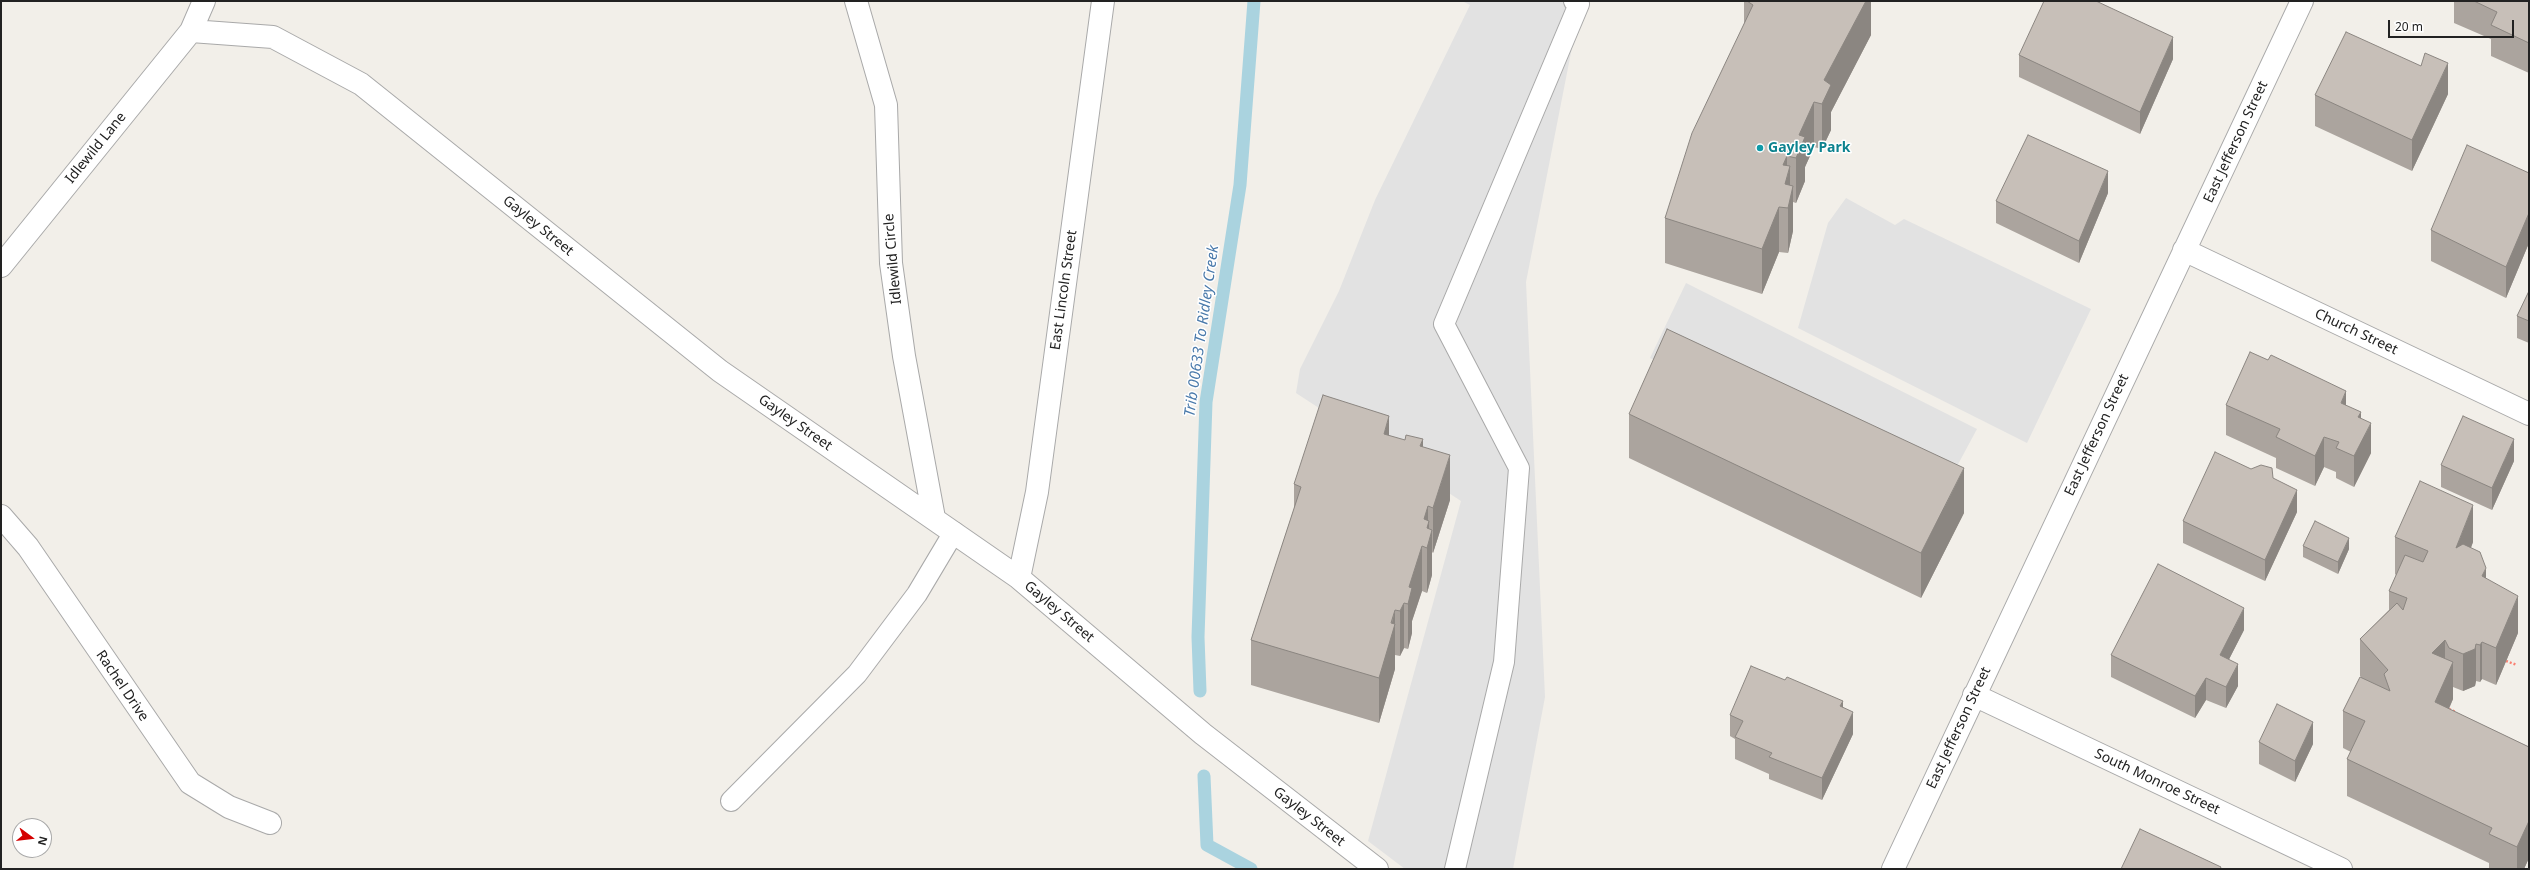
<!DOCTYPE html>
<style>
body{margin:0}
#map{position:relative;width:2530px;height:870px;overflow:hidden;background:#f2efe9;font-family:"Noto Sans",sans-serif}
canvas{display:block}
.frame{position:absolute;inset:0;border:2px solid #222;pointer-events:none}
.north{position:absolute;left:12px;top:818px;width:40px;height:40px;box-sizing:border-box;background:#fff;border:1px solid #a7a7a7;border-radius:50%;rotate:105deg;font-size:11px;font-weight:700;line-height:16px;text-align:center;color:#222}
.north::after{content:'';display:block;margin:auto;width:14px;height:18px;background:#d40000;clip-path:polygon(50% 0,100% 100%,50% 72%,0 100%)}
.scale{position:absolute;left:2388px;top:20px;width:126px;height:18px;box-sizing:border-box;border:2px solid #222;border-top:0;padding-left:5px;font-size:12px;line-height:14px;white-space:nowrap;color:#222;-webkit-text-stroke:3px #fff;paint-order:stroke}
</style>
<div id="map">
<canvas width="2530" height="870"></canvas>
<div class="frame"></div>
<div class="north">N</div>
<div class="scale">20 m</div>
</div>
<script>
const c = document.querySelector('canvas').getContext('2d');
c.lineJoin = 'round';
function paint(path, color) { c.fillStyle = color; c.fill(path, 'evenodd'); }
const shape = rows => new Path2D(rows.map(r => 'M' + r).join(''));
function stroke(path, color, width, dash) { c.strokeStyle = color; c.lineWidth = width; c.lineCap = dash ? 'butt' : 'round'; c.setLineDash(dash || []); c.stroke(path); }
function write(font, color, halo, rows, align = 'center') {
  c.font = font + ' "Noto Sans",sans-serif'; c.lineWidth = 3; c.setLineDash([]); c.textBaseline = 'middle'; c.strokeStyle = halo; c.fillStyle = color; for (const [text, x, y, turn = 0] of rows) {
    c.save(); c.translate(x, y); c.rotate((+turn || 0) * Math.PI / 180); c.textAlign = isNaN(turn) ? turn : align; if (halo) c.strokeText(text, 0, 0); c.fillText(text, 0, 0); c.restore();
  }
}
paint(shape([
 [1462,1,1565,1,1576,27,1526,282,1545,697,1513,869,1405,869,1368,841,1461,501,1296,393,1300,369,1339,291,1375,200,1470,5],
 [1846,198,1895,225,1904,219,2091,309,2027,443,1798,328,1828,223],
 [1686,283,1977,429,1941,496,1650,358]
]), '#e2e2e2');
stroke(shape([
 [1200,691,1198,637,1206,402,1240,185,1254,1],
 [1204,776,1207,845,1251,869]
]), '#aad3df', 13);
const service = shape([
 [731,801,857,674,917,594,954,532],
 [1455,869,1504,662,1519,468,1444,324,1579,4,1574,1]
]);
const minor = shape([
 [856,1,886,105,891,263,904,356,934,518],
 [191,31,273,37,361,84,720,371,1019,578,1203,734,1377,869],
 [2184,250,2529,414],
 [1,266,191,31,204,1],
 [1,516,28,547,190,783,229,807,270,823],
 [1019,578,1037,492,1103,1],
 [1974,695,2341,869],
 [1893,869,2302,1]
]);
stroke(service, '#a9a9a9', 22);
stroke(minor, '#a9a9a9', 24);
stroke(shape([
 [2506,661,2517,665],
 [2449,709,2456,712]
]), '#fa8072', 2.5, [2, 2]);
stroke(service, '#fff', 20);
stroke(minor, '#fff', 22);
paint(shape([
 [1744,1,1871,1,1871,35,1831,112,1831,130,1822,149,1814,147,1805,167,1805,181,1796,203,1793,202,1793,231,1788,253,1779,252,1762,294,1665,263,1665,218,1744,24],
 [2454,1,2529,1,2529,73,2491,56,2491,39,2454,23],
 [2019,55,2173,59,2140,134,2019,77],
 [2448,94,2412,171,2315,126,2315,95],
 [2529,173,2529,243,2506,298,2431,261,2431,230],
 [2108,193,2079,263,1996,223,1996,201],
 [2529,291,2529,343,2517,338,2517,316],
 [2226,405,2346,405,2361,418,2371,453,2354,487,2336,478,2336,472,2324,467,2315,486,2276,468,2276,458,2226,435],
 [1629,414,1964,513,1921,598,1629,458],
 [1389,436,1423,447,1450,500,1433,553,1432,552,1432,575,1427,593,1422,591,1412,621,1412,633,1408,649,1404,648,1400,656,1395,655,1395,669,1379,723,1251,685,1251,640,1294,509,1294,484],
 [2514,461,2492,510,2441,487,2441,465],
 [2251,469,2273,478,2297,512,2265,581,2183,543,2183,521],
 [2395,537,2473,542,2471,548,2486,578,2518,633,2496,685,2482,679,2480,682,2476,681,2475,686,2463,691,2453,687,2453,699,2449,709,2529,747,2529,858,2524,869,2489,869,2489,863,2347,796,2347,759,2351,752,2343,748,2343,711,2361,677,2360,676,2360,639,2389,610,2389,591,2396,575,2395,574],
 [2303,546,2349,549,2338,574,2303,557],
 [2244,630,2229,659,2238,686,2226,708,2206,700,2195,718,2111,677,2111,655],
 [1843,708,1853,734,1822,800,1769,779,1769,774,1735,759,1735,739,1730,736,1730,715],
 [2259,742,2313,744,2295,782,2259,764]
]), '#aba49e');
paint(shape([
 [1866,1,1871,1,1871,35,1831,112,1831,130,1822,149,1822,104,1824,80],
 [2173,37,2173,59,2140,134,2140,112],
 [2448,63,2448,94,2412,171,2412,140],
 [1814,102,1814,147,1805,167,1805,181,1796,203,1796,158,1799,135],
 [1787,156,1787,178,1790,166,1790,197,1793,186,1793,231,1788,253,1788,208,1783,165],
 [2108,171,2108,193,2079,263,2079,241],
 [1779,207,1779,252,1762,294,1762,249],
 [2529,213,2529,243,2506,298,2506,267],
 [2346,391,2346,422,2341,403],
 [2361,412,2361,442,2358,417],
 [1389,416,1389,461,1384,434],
 [2371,423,2371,453,2354,487,2354,456],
 [2324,437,2324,467,2315,486,2315,456],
 [1423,439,1423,484,1420,446],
 [2514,439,2514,461,2492,510,2492,488],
 [1450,455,1450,500,1433,553,1433,508],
 [1964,468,1964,513,1921,598,1921,553],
 [2297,490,2297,512,2265,581,2265,560],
 [2473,505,2473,542,2456,585,2456,548],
 [1428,506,1428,525,1429,521,1429,541,1432,530,1432,575,1427,593,1427,548,1424,519],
 [2349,538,2349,549,2338,574,2338,562],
 [1422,546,1422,591,1412,621,1412,633,1408,649,1408,604,1409,587],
 [2486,568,2486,605,2482,576],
 [2518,596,2518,633,2496,685,2496,648],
 [1404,603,1404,648,1400,656,1400,611],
 [2244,608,2244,630,2220,677,2220,655],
 [1395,610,1395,669,1379,723,1379,678],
 [2445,640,2445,677,2432,653],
 [2482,642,2482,679,2480,682,2480,645],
 [2476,644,2476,681,2475,686,2463,691,2463,654],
 [2453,662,2453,699,2435,739,2435,702],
 [2238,664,2238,686,2226,708,2226,687],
 [2206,678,2206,700,2195,718,2195,696],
 [1843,701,1843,723,1840,706],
 [1853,712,1853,734,1822,800,1822,778],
 [2313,722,2313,744,2295,782,2295,761],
 [2529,821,2529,858,2524,869,2517,869,2517,847]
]), '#8b8681');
const building = shape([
 [1747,1,1866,1,1824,80,1831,85,1822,104,1814,102,1799,135,1805,137,1796,158,1787,156,1783,165,1790,166,1785,184,1793,186,1788,208,1779,207,1762,249,1665,218,1692,133,1753,5,1747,1],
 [2044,1,2096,1,2173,37,2140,112,2019,55,2044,1],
 [2474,1,2529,1,2529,43,2491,25,2497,12,2474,1],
 [2346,32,2421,66,2425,53,2448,63,2412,140,2315,95,2346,32],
 [2028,135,2108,171,2079,241,1996,201,2028,135],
 [2467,145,2529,173,2529,213,2506,267,2431,230,2467,145],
 [2529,291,2529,321,2517,316,2529,291],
 [1667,329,1964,468,1921,553,1629,414,1667,329],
 [2250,352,2268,360,2271,355,2346,391,2341,403,2361,412,2358,417,2371,423,2354,456,2336,448,2339,442,2324,437,2315,456,2276,437,2280,429,2226,405,2250,352],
 [1323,395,1389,416,1384,434,1405,440,1406,435,1423,439,1420,446,1450,455,1433,508,1428,506,1424,519,1429,521,1427,528,1432,530,1427,548,1422,546,1409,587,1412,588,1408,604,1404,603,1400,611,1395,610,1391,623,1395,624,1379,678,1251,640,1301,487,1294,484,1323,395],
 [2463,416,2514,439,2492,488,2441,465,2463,416],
 [2215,452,2251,469,2261,465,2272,468,2273,478,2297,490,2265,560,2183,521,2215,452],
 [2420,481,2473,505,2456,548,2463,544,2480,552,2486,568,2482,576,2518,596,2496,648,2482,642,2480,645,2476,644,2475,649,2463,654,2449,648,2445,640,2432,653,2453,662,2435,702,2529,747,2529,821,2517,847,2489,834,2492,828,2347,759,2365,721,2343,711,2360,677,2390,691,2384,674,2388,670,2360,639,2397,603,2403,610,2407,598,2389,591,2405,555,2423,562,2428,551,2395,537,2420,481],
 [2315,521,2349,538,2338,562,2303,546,2315,521],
 [2158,564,2244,608,2220,655,2238,664,2226,687,2206,678,2195,696,2111,655,2158,564],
 [1751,666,1785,680,1787,677,1843,701,1840,706,1853,712,1822,778,1769,757,1772,753,1735,737,1743,721,1730,715,1751,666],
 [2277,704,2313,722,2295,761,2259,742,2277,704],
 [2140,829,2221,867,2220,869,2121,869,2140,829]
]);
paint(building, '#c7bfb8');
stroke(building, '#8b8681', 1);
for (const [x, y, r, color] of [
 [1760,148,4,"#0f9aa8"]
]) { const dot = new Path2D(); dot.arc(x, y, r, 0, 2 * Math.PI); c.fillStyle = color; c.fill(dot); stroke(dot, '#fff', 1.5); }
write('14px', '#222', '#fff', [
 ["East Jefferson Street",2236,142,-65],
 ["Idlewild Lane",96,148,-51],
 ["Gayley Street",538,226,39],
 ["Idlewild Circle",893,259,-95],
 ["East Lincoln Street",1064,290,-82],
 ["Church Street",2356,332,25],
 ["Gayley Street",795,423,35],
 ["East Jefferson Street",2097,435,-65],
 ["Gayley Street",1059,612,40],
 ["Rachel Drive",122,686,56],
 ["East Jefferson Street",1959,728,-65],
 ["South Monroe Street",2157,782,25],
 ["Gayley Street",1309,817,38]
]);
write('bold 14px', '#0d838f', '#fff', [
 ["Gayley Park",1768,148]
], 'left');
write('italic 15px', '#4a7aab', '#fff', [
 ["Trib 00633 To Ridley Creek",1202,331,-82]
]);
</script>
